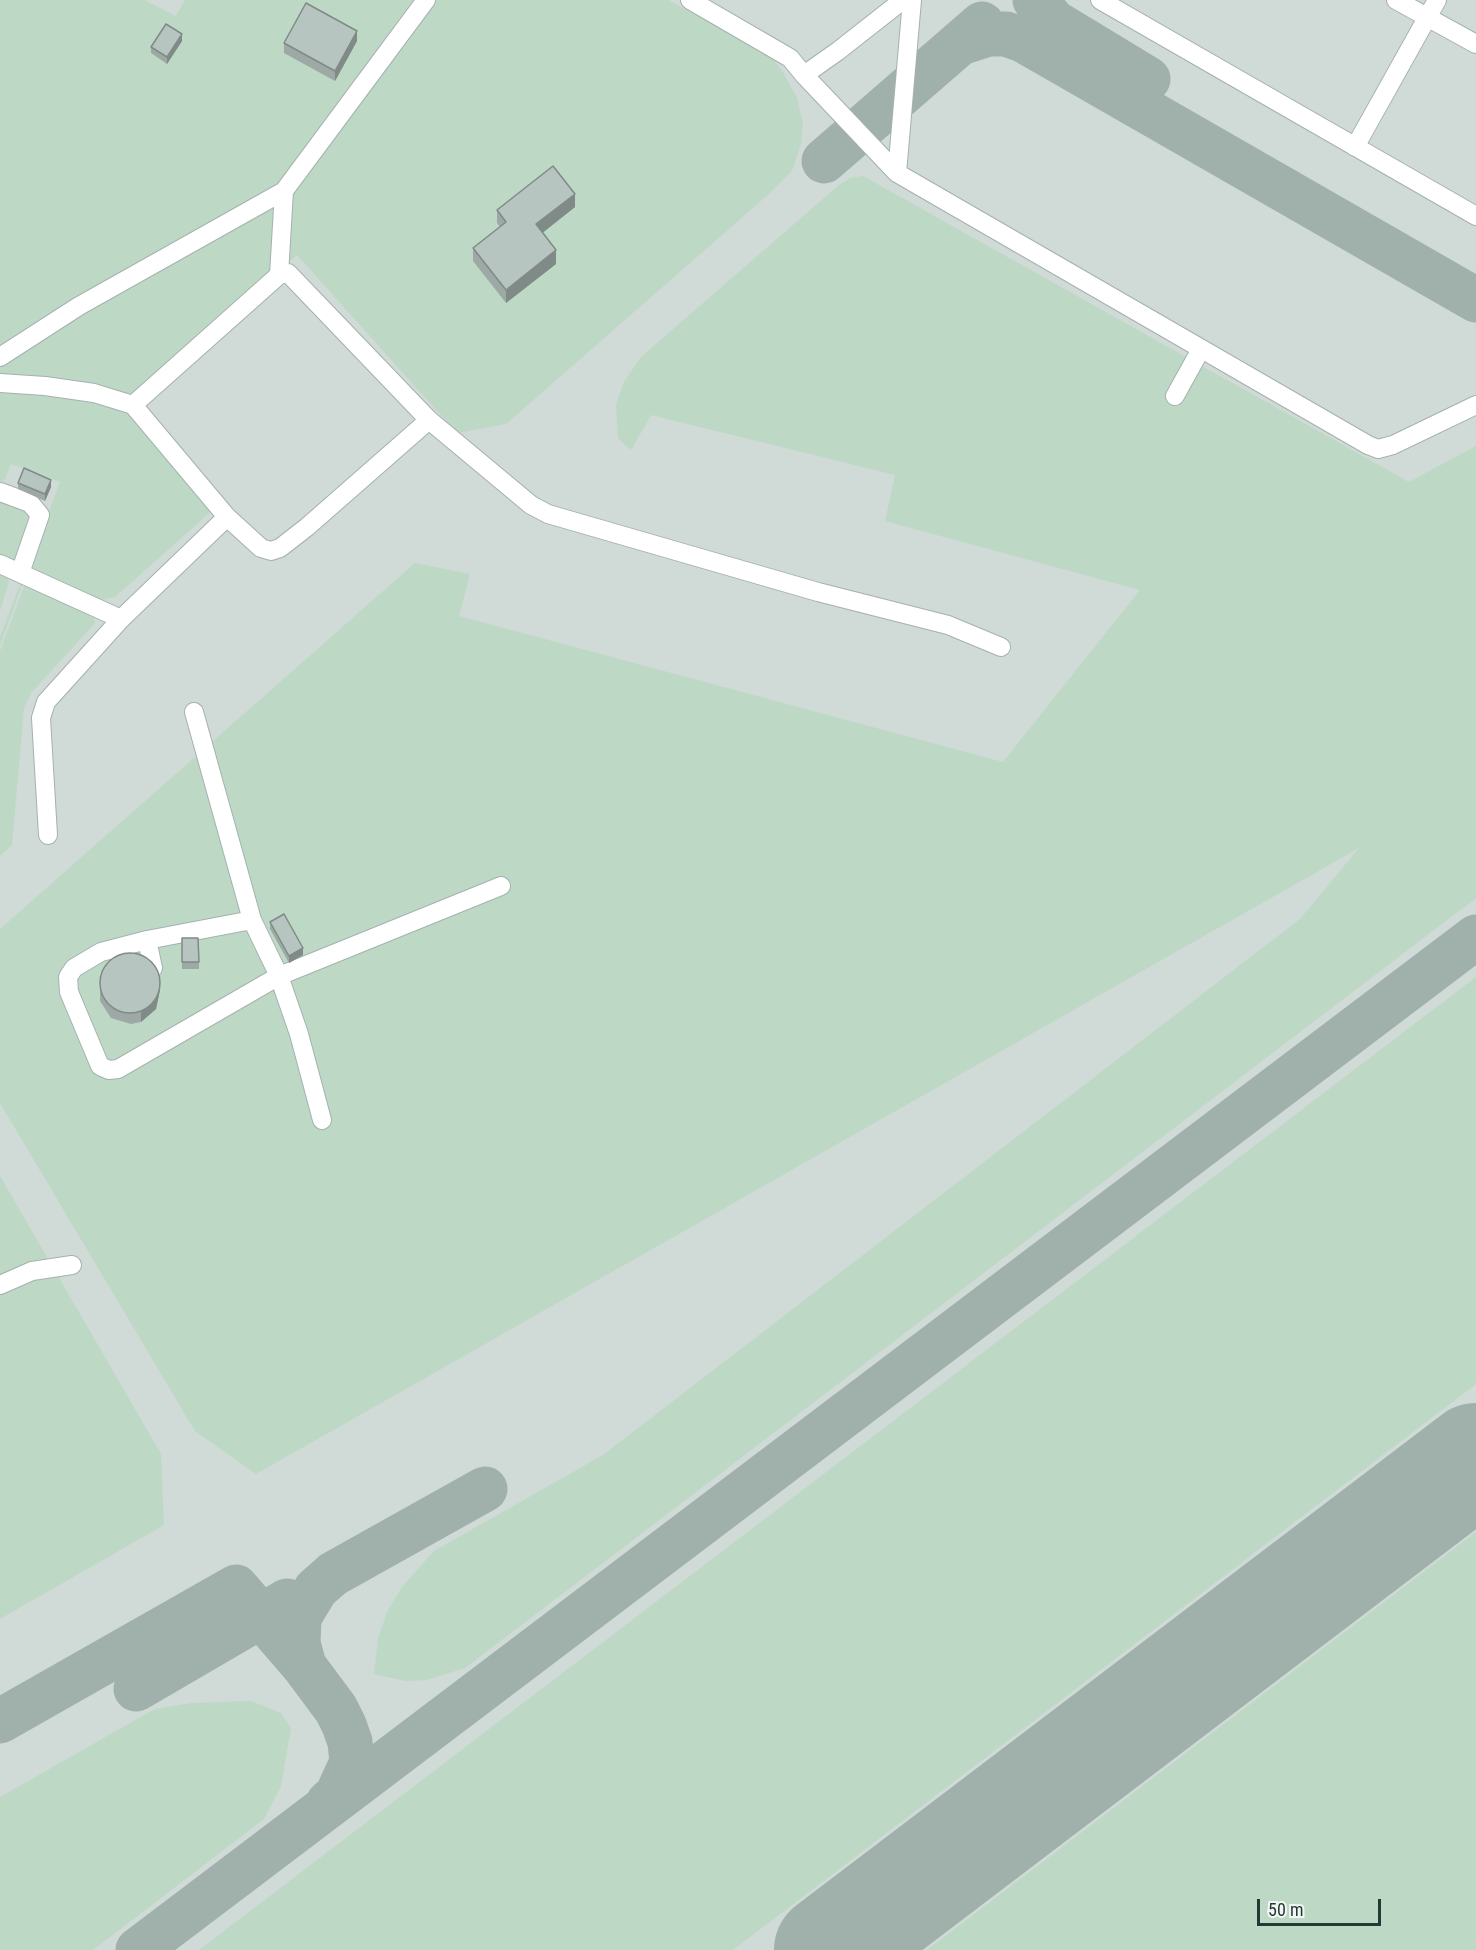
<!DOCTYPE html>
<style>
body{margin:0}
#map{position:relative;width:1476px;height:1950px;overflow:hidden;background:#e2eae7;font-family:"Roboto Condensed",sans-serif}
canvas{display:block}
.scale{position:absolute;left:1257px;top:1899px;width:124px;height:27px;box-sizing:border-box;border:3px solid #243934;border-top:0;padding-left:8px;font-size:18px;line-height:21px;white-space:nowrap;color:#243934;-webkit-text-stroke:4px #f2f7f5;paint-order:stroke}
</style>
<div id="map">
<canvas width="1476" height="1950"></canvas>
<div class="scale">50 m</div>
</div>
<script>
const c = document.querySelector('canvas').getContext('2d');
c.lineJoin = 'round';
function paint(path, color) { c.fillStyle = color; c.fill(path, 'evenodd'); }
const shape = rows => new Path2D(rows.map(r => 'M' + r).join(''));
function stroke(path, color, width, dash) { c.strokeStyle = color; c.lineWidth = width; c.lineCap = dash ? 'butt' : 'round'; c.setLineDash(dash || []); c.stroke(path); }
paint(shape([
 [0,0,1476,0,1476,1950,0,1950]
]), '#d0dad6');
paint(shape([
 [0,0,144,0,176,16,185,0,668,0,770,55,783,72,797,98,803,124,801,144,792,171,771,192,506,424,457,433,297,255,130,404,216,507,115,597,102,600,42,580,30,564,60,482,11,464,5,479,0,483],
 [863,176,1409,482,1476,446,1476,898,465,1668,427,1680,406,1681,374,1674,378,1639,387,1612,402,1587,434,1551,603,1455,1300,919,1359,848,256,1474,195,1431,0,1103,0,929,415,563,470,574,459,616,1003,762,1140,590,885,521,895,475,651,415,631,450,618,438,616,405,624,382,641,357,839,185,850,178],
 [0,498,33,514,15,560,9,561,0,562],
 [0,569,6,574,9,582,0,611],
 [21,582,23,583,0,645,0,637],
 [25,584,93,614,95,623,31,693,24,708,12,845,0,856,0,651],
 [1476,977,1476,1384,733,1950,199,1950],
 [0,1176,161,1454,164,1525,0,1619],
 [1476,1532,1476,1950,927,1950,1115,1807],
 [251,1701,281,1713,291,1728,281,1786,264,1819,93,1950,0,1950,0,1797,155,1709,192,1703]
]), '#bdd9c6');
stroke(shape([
 [1035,0,1054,22,1148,79],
 [960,43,988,34,1006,34,1023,40,1476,300],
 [824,161,982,24],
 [304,1666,298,1643,299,1617,316,1589,333,1574,485,1489],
 [136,1689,287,1601],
 [0,1721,236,1587,304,1666,336,1709,344,1725,350,1742,352,1762,337,1795,328,1803],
 [138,1950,1476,937]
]), '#a0b0ab', 45);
stroke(shape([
 [830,1950,1476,1459]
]), '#a0b0ab', 112);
const minor = shape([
 [690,0,790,58,804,75,838,51,903,0],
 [912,0,897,173,1368,445,1378,449,1393,445,1476,405],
 [1100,0,1476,216],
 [1396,0,1476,44],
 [804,75,897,173],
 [1355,147,1437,0],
 [288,273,429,420,307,527,280,548,271,551,261,548,227,517,133,405,279,275,288,273],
 [279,275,284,191],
 [0,357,79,306,284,191,426,0],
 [0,383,45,386,94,393,133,405],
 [1175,396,1201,349],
 [429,420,531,505,548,514,818,592,948,625,1001,647],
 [0,492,30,503,40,515,20,573],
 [0,564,121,619],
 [194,712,252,920,279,976,118,1069,109,1070,100,1066,69,992,68,977,74,968,101,952,147,940,252,920],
 [48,835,41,718,46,702,121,619,227,517],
 [147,940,153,968],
 [322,1120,299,1034,279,976,501,886],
 [0,1285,32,1271,72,1265]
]);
stroke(minor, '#a5b1ae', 20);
stroke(minor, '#fff', 18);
paint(shape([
 [182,41,167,64,151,53,151,47],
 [357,41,335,81,284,53,284,43],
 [575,207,542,233,556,264,506,303,473,261,473,248,500,227,497,223,497,210],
 [18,483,51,487,45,501,18,489],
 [270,922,303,955,289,963,270,929],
 [182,962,199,962,199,969,182,969],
 [160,990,156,1009,141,1022,131,1024,111,1018,100,1001,100,991]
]), '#9da9a5');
paint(shape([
 [357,31,357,41,335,81,335,71],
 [182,34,182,41,167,64,167,57],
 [575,194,575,207,536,238,536,224],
 [556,250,556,264,506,303,506,290],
 [51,480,51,487,45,501,45,494],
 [303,948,303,955,289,963,289,956],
 [160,979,160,990,156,1009,141,1022,141,1012]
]), '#808a86');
const building = shape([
 [306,3,357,31,335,71,284,43,306,3],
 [166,24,182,34,167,57,151,47,166,24],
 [553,166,575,194,536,224,556,250,506,290,473,248,506,222,497,210,553,166],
 [24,468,51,480,45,494,18,483,24,468],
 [284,914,303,948,289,956,270,922,284,914],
 [182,938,198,938,199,962,182,962,182,938],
 '100 983a30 30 0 1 1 60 0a30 30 0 1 1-60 0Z'
]);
paint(building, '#b7c5c0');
stroke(building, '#808a86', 1.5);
</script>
